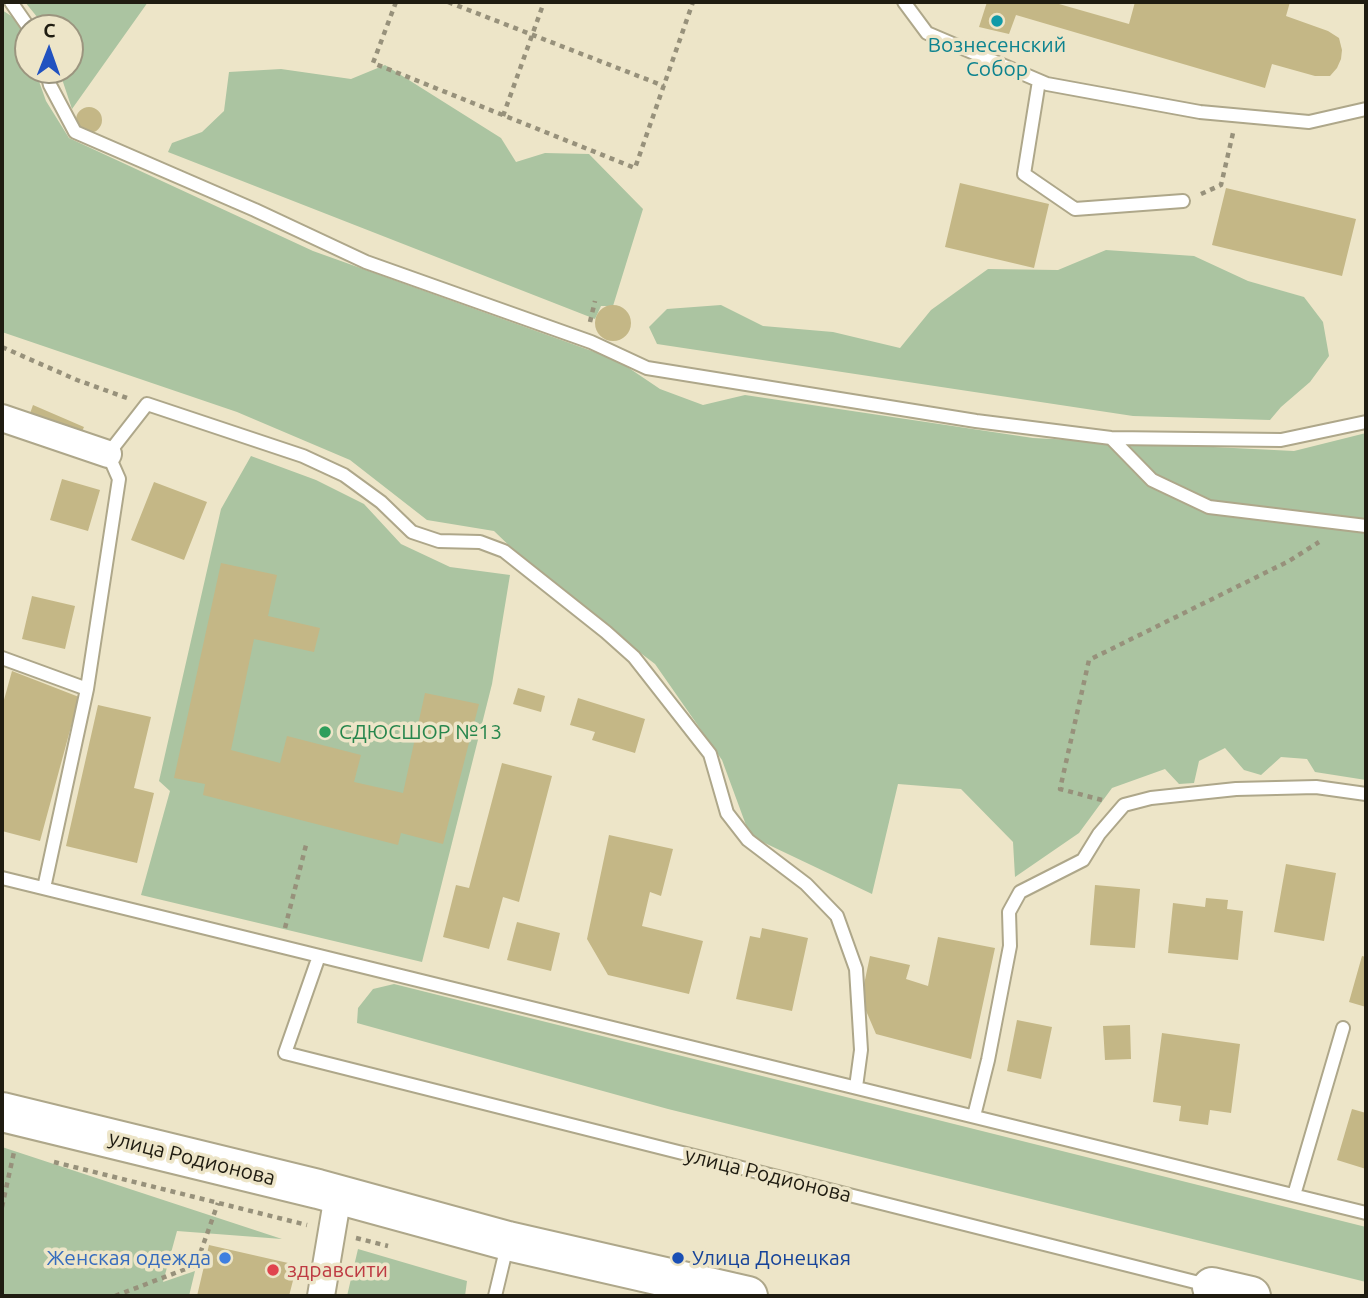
<!DOCTYPE html>
<meta charset="utf-8">
<style>
body{margin:0}
#map{position:relative;width:1368px;height:1298px;overflow:hidden;background:#ede5c8;font-family:Ubuntu,sans-serif}
canvas{display:block}
.frame{position:absolute;inset:0;border:4px solid #1f1c11;pointer-events:none}
.north{position:absolute;left:14px;top:14px;width:70px;height:70px;box-sizing:border-box;background:#ede5c8;border:2px solid #9b957f;border-radius:50%;rotate:1deg;font-size:19px;font-weight:700;line-height:28px;text-align:center;color:#1f1c11}
.north::after{content:'';display:block;margin:auto;width:24px;height:32px;background:#2152c0;clip-path:polygon(50% 0,100% 100%,50% 72%,0 100%)}
</style>
<div id="map">
<canvas width="1368" height="1298"></canvas>
<div class="frame"></div>
<div class="north">С</div>
</div>
<script>
const c = document.querySelector('canvas').getContext('2d');
c.lineJoin = 'round';
function paint(path, color) { c.fillStyle = color; c.fill(path, 'evenodd'); }
const shape = rows => new Path2D(rows.map(r => 'M' + r).join(''));
function stroke(path, color, width, dash) { c.strokeStyle = color; c.lineWidth = width; c.lineCap = dash ? 'butt' : 'round'; c.setLineDash(dash || []); c.stroke(path); }
function write(font, color, halo, rows, align = 'center') {
  c.font = font + ' Ubuntu,sans-serif'; c.lineWidth = 7; c.setLineDash([]); c.textBaseline = 'middle'; c.strokeStyle = halo; c.fillStyle = color; for (const [text, x, y, turn = 0] of rows) {
    c.save(); c.translate(x, y); c.rotate((+turn || 0) * Math.PI / 180); c.textAlign = isNaN(turn) ? turn : align; if (halo) c.strokeText(text, 0, 0); c.fillText(text, 0, 0); c.restore();
  }
}
paint(shape([
 [25,2,148,2,72,109,59,70,70,70,70,28,46,28],
 [2,10,19,21,28,48,28,70,35,70,46,101,69,138,313,251,617,360,660,389,703,405,745,395,1033,438,1294,451,1366,433,1366,780,1315,772,1307,759,1281,757,1261,775,1244,770,1225,748,1199,761,1194,783,1179,784,1165,769,1112,788,1079,833,1015,877,1013,842,961,789,898,784,872,894,750,836,722,760,655,664,547,582,494,531,427,520,350,460,237,412,2,332],
 [385,65,501,138,516,162,545,153,589,154,643,209,613,306,601,306,595,319,168,152,172,143,202,132,224,111,229,72,281,69,351,79],
 [1106,250,1194,256,1248,281,1304,297,1323,322,1329,356,1310,382,1281,407,1270,420,1133,416,657,344,649,327,667,309,721,305,763,326,833,332,900,348,931,310,988,269,1058,270],
 [251,456,316,480,364,504,401,544,450,567,510,575,492,684,422,962,141,895,170,791,159,781,221,509],
 [394,984,1366,1227,1366,1282,668,1109,357,1023,358,1008,373,989],
 [2,1147,282,1239,177,1231,163,1282,195,1271,189,1296,2,1296],
 [358,1249,467,1281,465,1296,347,1296]
]), '#abc4a1');
paint(shape([
 [987,2,1052,2,1129,24,1135,2,1290,2,1286,16,1328,31,1339,38,1342,50,1341,59,1337,68,1330,76,1315,76,1272,64,1265,88,1016,15,1009,34,979,27],
 '76 120a13 13 0 1 1 26 0a13 13 0 1 1-26 0Z',
 [960,183,1049,204,1034,268,945,247],
 [1226,188,1356,219,1342,276,1212,245],
 '595 323a18 18 0 1 1 36 0a18 18 0 1 1-36 0Z',
 [33,405,84,427,78,440,28,419],
 [62,479,100,490,88,531,50,520],
 [154,482,207,502,184,560,131,540],
 [221,563,277,575,268,616,320,628,314,652,254,639,231,750,280,763,287,736,361,755,354,782,403,793,425,693,479,704,443,844,401,833,398,845,203,795,205,784,174,778],
 [32,596,75,606,65,649,22,639],
 [12,671,79,697,40,841,2,831,2,707],
 [518,688,545,696,541,712,513,704],
 [578,698,645,719,635,753,592,740,595,732,570,725],
 [98,705,151,717,134,788,154,793,137,863,66,846],
 [502,763,552,776,519,902,503,897,489,949,443,937,456,885,469,888],
 [609,835,673,849,661,896,650,892,642,926,703,941,689,994,608,975,587,939],
 [1286,864,1336,873,1324,941,1274,932],
 [1095,885,1140,889,1135,948,1090,945],
 [1206,898,1228,900,1227,909,1243,911,1238,960,1168,953,1173,903,1205,907],
 [517,922,560,933,551,971,507,960],
 [762,928,808,938,792,1011,736,999,750,936,760,938],
 [938,937,995,948,971,1059,876,1034,861,999,870,956,910,965,906,979,928,986],
 [1362,956,1366,957,1366,1007,1349,1002],
 [1017,1020,1052,1027,1041,1079,1007,1071],
 [1130,1025,1131,1059,1105,1060,1103,1026],
 [1162,1033,1240,1044,1231,1113,1210,1110,1208,1125,1179,1121,1181,1106,1153,1102],
 [1352,1109,1366,1113,1366,1169,1337,1160],
 [209,1245,297,1265,289,1296,197,1296]
]), '#c4b786');
const lane = shape([
 [11,2,29,28],
 [904,2,927,33,1047,84,1200,112,1309,122,1366,109],
 [46,70,50,85,75,132,255,210,366,262,591,342,647,368,976,421,1111,438,1281,440,1366,422],
 [1039,81,1024,174,1075,209,1183,201],
 [1111,438,1152,480,1209,507,1366,526],
 [2,658,87,689],
 [2,878,1366,1213],
 [44,888,87,689,119,479,108,454,147,404,303,456,344,475,381,502,412,532,439,541,480,542,504,551,606,632,634,657,710,754,727,813,748,840,806,884,837,916,856,969,861,1050,856,1087],
 [319,956,285,1053,1207,1285],
 [974,1116,988,1060,1010,946,1009,912,1020,892,1083,860,1099,834,1124,805,1151,798,1236,789,1316,787,1366,794],
 [1294,1195,1343,1028],
 [495,1296,507,1246]
]);
const street = shape([
 [2,418,108,454],
 [321,1296,338,1195]
]);
const primary = shape([
 [2,1112,318,1189,508,1241,748,1296],
 [1212,1287,1251,1296]
]);
stroke(lane, '#aea78a', 16);
stroke(street, '#aea78a', 30);
stroke(primary, '#aea78a', 42);
stroke(shape([
 [396,2,373,63,635,168,693,2],
 [448,2,664,86],
 [503,116,544,2],
 [1201,194,1221,185,1233,133],
 [590,322,595,301],
 [2,347,77,380,127,398],
 [1102,800,1060,789,1089,660,1289,561,1319,542],
 [285,928,306,845],
 [54,1162,307,1225],
 [2,1207,14,1152],
 [356,1238,388,1246],
 [115,1296,196,1265,218,1203]
]), '#97917b', 4.5, [5, 5]);
stroke(lane, '#fff', 12);
stroke(street, '#fff', 26);
stroke(primary, '#fff', 38);
for (const [x, y, r, color] of [
 [997,21,7,"#0f9aa8"],
 [325,732,7,"#2e9e5b"],
 [225,1258,7,"#3f7fe0"],
 [678,1258,7,"#1a4fb4"],
 [273,1270,7,"#e0444e"]
]) { const dot = new Path2D(); dot.arc(x, y, r, 0, 2 * Math.PI); c.fillStyle = color; c.fill(dot); stroke(dot, '#ede5c8', 2.5); }
write('21px', '#0d838f', '#ede5c8', [
 ["Вознесенский",997,45],
 ["Собор",997,69]
]);
write('21px', '#27864d', '#ede5c8', [
 ["СДЮСШОР №13",339,732]
], 'left');
write('21px', '#1f1c11', '#ede5c8', [
 ["улица Родионова",192,1158,14],
 ["улица Родионова",768,1175,14]
]);
write('21px', '#366cbe', '#ede5c8', [
 ["Женская одежда",211,1258]
], 'right');
write('21px', '#164399', '#ede5c8', [
 ["Улица Донецкая",692,1258]
], 'left');
write('21px', '#be3a42', '#ede5c8', [
 ["здравсити",287,1270]
], 'left');
</script>
